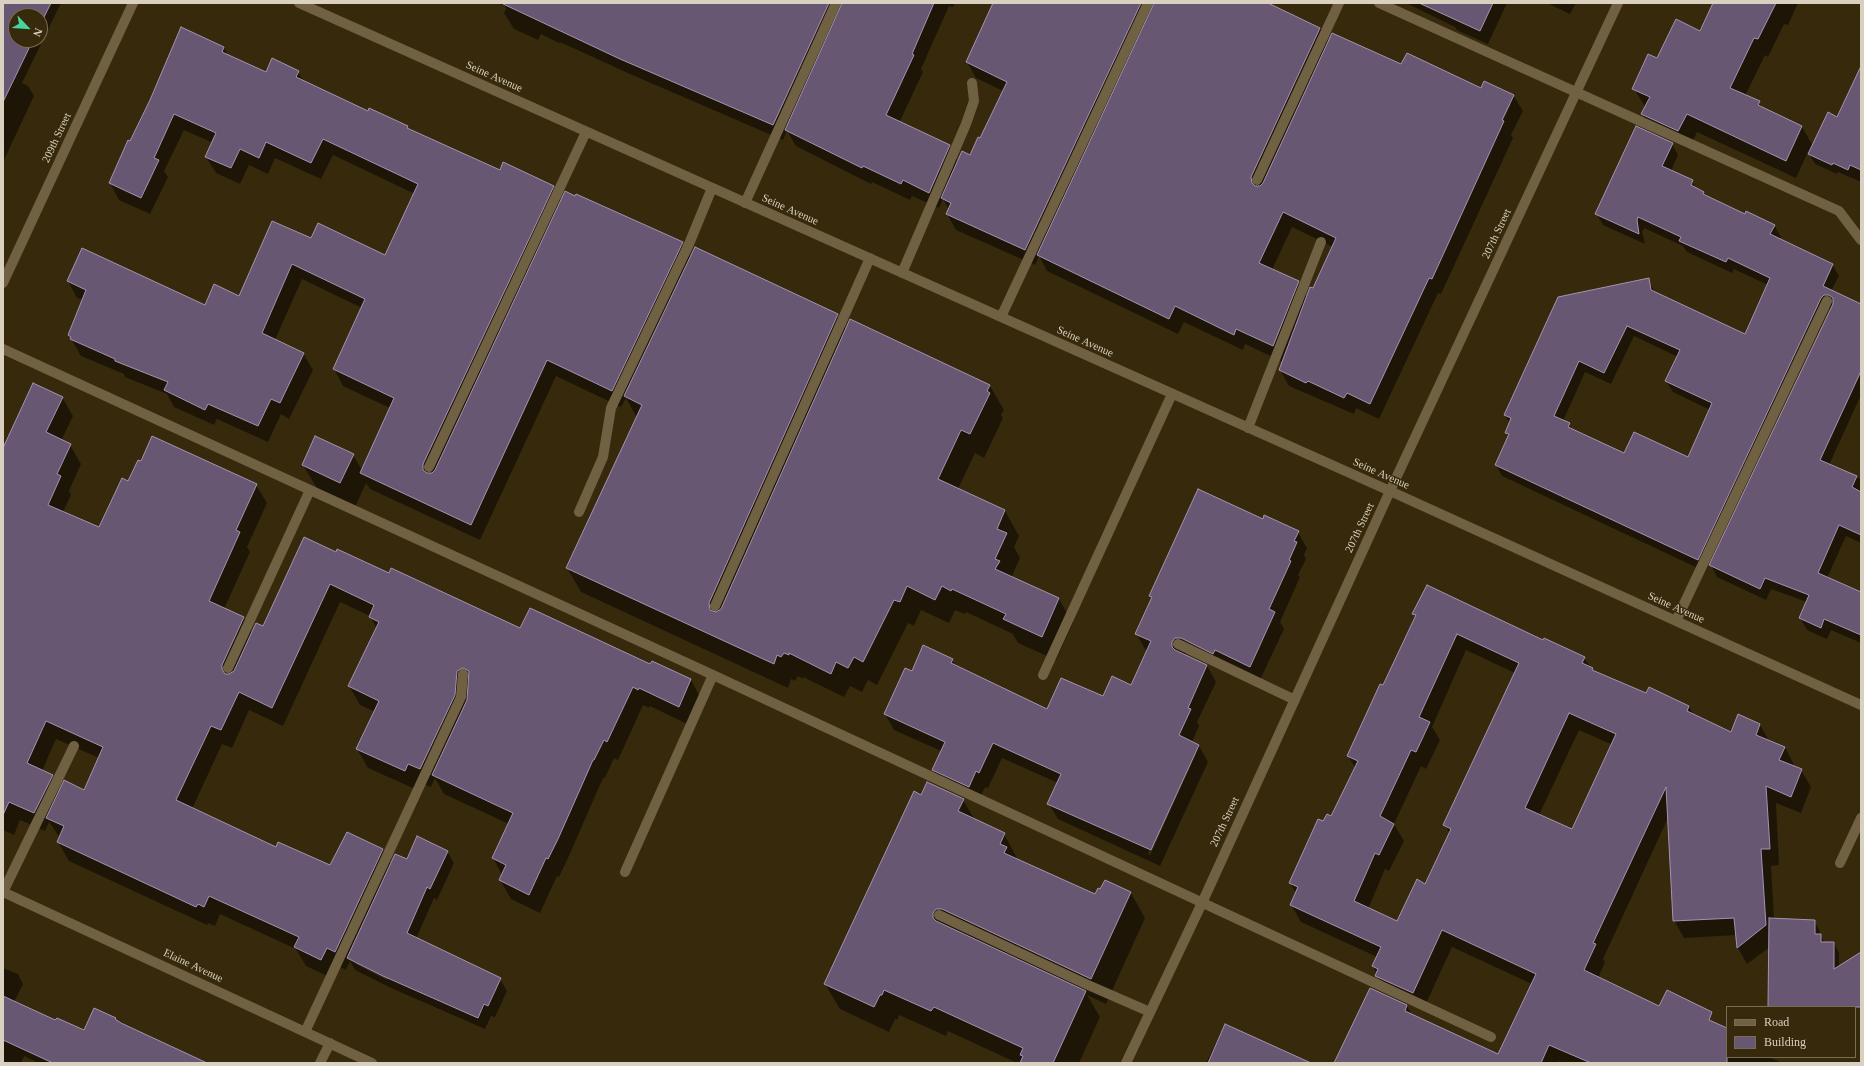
<!DOCTYPE html>
<style>
body{margin:0}
#map{position:relative;width:1864px;height:1066px;overflow:hidden;background:#372a0c;font-family:"Times New Roman",serif}
canvas{display:block}
.frame{position:absolute;inset:0;border:4px solid #d9d0c0;pointer-events:none}
.legend{position:absolute;left:1726px;top:1006px;width:130px;height:52px;box-sizing:border-box;background:#372a0c;border:1px solid #786c54;margin:0;padding:5px 7px;list-style:none;font-size:12px;color:#d9d0c0}
.legend li{display:flex;align-items:center;gap:8px;height:20px}
.legend b{width:20px;border:1px solid #786c54}
.north{position:absolute;left:8px;top:8px;width:40px;height:40px;box-sizing:border-box;background:#372a0c;border:1px solid #786c54;border-radius:50%;rotate:115deg;font-size:11px;font-weight:700;line-height:16px;text-align:center;color:#d9d0c0}
.north::after{content:'';display:block;margin:auto;width:14px;height:18px;background:#44d49f;clip-path:polygon(50% 0,100% 100%,50% 72%,0 100%)}
</style>
<div id="map">
<canvas width="1864" height="1066"></canvas>
<div class="frame"></div>
<ul class="legend">
<li><b style="height:5px;background:#706143"></b>Road</li>
<li><b style="height:11px;background:#675773"></b>Building</li>
</ul>
<div class="north">N</div>
</div>
<script>
const c = document.querySelector('canvas').getContext('2d');
c.lineJoin = 'round';
function paint(path, color) { c.fillStyle = color; c.fill(path, 'evenodd'); }
const shape = rows => new Path2D(rows.map(r => 'M' + r).join(''));
function stroke(path, color, width, dash) { c.strokeStyle = color; c.lineWidth = width; c.lineCap = dash ? 'butt' : 'round'; c.setLineDash(dash || []); c.stroke(path); }
function write(font, color, halo, rows, align = 'center') {
  c.font = font + ' "Times New Roman",serif'; c.lineWidth = 3; c.setLineDash([]); c.textBaseline = 'middle'; c.strokeStyle = halo; c.fillStyle = color; for (const [text, x, y, turn = 0] of rows) {
    c.save(); c.translate(x, y); c.rotate((+turn || 0) * Math.PI / 180); c.textAlign = isNaN(turn) ? turn : align; if (halo) c.strokeText(text, 0, 0); c.fillText(text, 0, 0); c.restore();
  }
}
paint(shape([
 [3,3,61,3,22,83,28,86,34,96,3,162],
 [16,16,40,16,40,40,16,40],
 [497,3,955,3,953,7,949,6,921,69,923,72,899,123,949,146,958,161,971,156,981,140,1003,91,976,78,967,62,994,3,1267,3,1320,28,1329,43,1482,89,1513,95,1523,111,1511,135,1513,138,1441,294,1438,293,1379,419,1356,408,1354,414,1289,386,1280,370,1283,362,1245,344,1243,350,1184,322,1178,334,1047,271,1039,256,1035,265,956,230,947,214,949,210,943,199,939,208,912,196,910,200,872,182,871,184,796,146,787,131,783,140,630,74,560,42,559,43,541,34,538,40,514,29,504,13,506,9,505,6],
 [1509,104,1511,104,1501,125,1499,124],
 [1292,227,1333,247,1313,289,1307,298,1298,282,1272,270],
 [1406,3,1507,3,1488,44,1457,30,1455,27],
 [1547,3,1576,3,1570,14],
 [1715,3,1798,3,1788,25,1784,24,1768,57,1765,55,1745,96,1759,102,1763,109,1802,127,1813,146,1838,118,1861,87,1861,182,1838,172,1837,174,1815,164,1808,152,1796,178,1697,132,1689,149,1653,132,1642,114,1646,108,1634,89,1657,60,1701,32],
 [181,29,224,48,228,55,267,73,298,72,304,82,369,112,370,110,408,127,410,130,500,171,553,187,562,202,682,243,691,258,837,315,846,330,850,321,990,386,1004,410,1001,415,1003,418,984,458,975,453,958,489,1005,511,1019,536,1014,547,1020,558,1011,578,1059,599,1073,623,1056,660,1018,643,1013,634,966,612,965,614,955,610,949,623,921,610,914,626,908,623,877,685,868,680,862,692,850,686,844,697,803,677,803,679,798,676,795,681,791,679,788,688,581,592,567,568,637,418,626,398,621,407,556,376,480,540,370,489,366,483,355,507,318,490,303,465,353,455,362,470,390,408,343,386,334,369,362,308,302,279,275,340,303,353,313,370,289,419,281,414,268,442,217,419,214,425,174,407,167,394,125,377,124,374,81,356,69,335,83,300,77,298,68,281,205,306,240,297,311,239,386,256,415,194,333,155,321,179,275,158,268,174,249,165,240,184,216,173,206,157,213,143,184,130,164,171,168,177,150,214,119,200,110,183,160,79],
 [1672,144,1678,155,1671,171,1692,181,1697,190,1703,192,1706,197,1745,215,1774,225,1781,237,1779,240,1832,264,1839,276,1831,291,1861,306,1861,395,1829,465,1861,479,1861,543,1846,536,1827,578,1861,593,1861,643,1831,630,1827,639,1807,630,1800,618,1807,602,1771,589,1766,600,1717,577,1711,565,1833,306,1827,310,1704,571,1502,476,1496,465,1509,437,1506,432,1510,424,1505,415,1648,279,1655,293,1745,335,1768,285,1734,269,1732,273,1687,252,1683,246,1644,228,1642,232,1645,244,1603,225,1596,213],
 [1634,336,1678,357,1666,381,1673,392,1710,410,1688,458,1625,454,1572,430,1569,424,1563,421,1585,372,1611,384],
 [62,397,73,416,61,441,70,445,81,464,69,491,71,495,63,512,100,528,129,482,256,485,267,503,247,547,250,552,224,609,244,618,252,633,263,627,336,553,521,629,651,665,652,662,691,680,701,699,689,725,650,706,649,708,643,705,618,760,614,758,605,778,603,778,568,858,559,877,557,876,540,913,511,899,500,880,502,875,493,858,509,824,444,794,435,778,431,787,419,782,415,789,368,768,357,749,375,712,360,705,349,686,377,629,370,616,340,602,283,726,249,710,232,748,222,744,192,809,277,848,330,867,383,849,391,864,447,851,454,863,437,900,434,898,416,939,500,979,507,991,495,1017,491,1016,485,1029,391,988,355,970,350,961,346,970,338,966,332,978,306,966,296,949,220,914,215,926,208,923,207,925,69,861,58,842,60,838,49,822,45,831,20,820,14,835,3,830,3,468],
 [56,739,99,758,84,791,61,791,52,776,42,771],
 [356,962,388,978,387,980,356,964],
 [1263,521,1298,532,1307,548,1304,555,1306,559,1298,575,1300,577,1280,622,1284,629,1259,682,1191,654,1182,654,1207,666,1216,682,1197,722,1199,726,1192,742,1199,746,1208,762,1160,866,1058,819,1049,804,1058,783,1002,758,988,788,985,787,978,802,942,786,933,770,941,751,894,730,885,714,912,672,952,660,956,667,1048,710,1104,698,1131,686,1148,651,1145,649,1136,633,1152,599,1150,596],
 [1296,542,1297,544,1288,565,1286,564],
 [1194,754,1196,754,1150,855,1148,854],
 [1414,614,1543,641,1584,658,1594,672,1647,695,1689,706,1694,716,1732,733,1760,725,1769,741,1785,747,1794,765,1793,767,1801,770,1811,787,1801,813,1776,803,1779,865,1771,866,1774,920,1814,921,1820,931,1820,935,1825,943,1834,943,1839,953,1839,1007,1769,1007,1770,947,1747,964,1738,948,1736,935,1684,938,1674,920,1668,818,1603,959,1605,962,1598,978,1660,1007,1727,1030,1727,1057,1769,1057,1782,1063,1564,1063,1559,1061,1558,1063,1353,1063,1407,1006,1412,1016,1498,1056,1532,984,1452,947,1423,1010,1386,993,1373,966,1377,957,1301,922,1291,905,1296,893,1290,883,1323,823,1332,818,1356,769,1348,756,1384,687,1416,618],
 [1466,650,1515,673,1445,825,1450,834,1426,885,1398,923,1368,909,1385,869,1389,871,1404,841,1394,824,1421,766,1426,769,1440,740,1432,727],
 [1579,730,1613,745,1573,830,1539,815],
 [922,796,963,800,975,820,1004,834,1018,860,1095,896,1101,890,1105,881,1131,893,1145,918,1106,1004,1087,995,1100,1017,1079,1063,1017,1063,948,1031,946,1036,899,1015,897,1020,895,1019,889,1032,840,1009,825,984],
 [3,968,18,974,23,984,14,1002,52,1020,85,1032,95,1009,115,1019,121,1024,207,1063,39,1063,24,1056,21,1063,3,1063],
 [1225,1025,1309,1063,1206,1063]
]), '#0007');
const building = shape([
 [3,3,51,3,40,25,40,16,16,16,16,40,33,40,3,102,3,3],
 [501,3,829,3,773,125,620,59,501,3],
 [842,3,934,3,912,54,914,55,886,115,950,145,929,193,903,180,901,184,863,166,862,168,785,130,842,3],
 [993,3,1141,3,1025,250,946,214,951,203,941,198,962,151,970,155,978,137,980,138,1007,82,966,62,993,3],
 [1154,3,1268,3,1320,28,1251,177,1252,183,1255,186,1260,186,1263,183,1332,33,1401,64,1407,53,1481,88,1484,81,1514,95,1502,120,1504,121,1432,279,1429,278,1370,404,1347,393,1344,398,1308,381,1306,383,1279,370,1310,287,1313,288,1336,238,1283,212,1259,263,1299,281,1273,346,1236,329,1234,335,1175,306,1169,319,1037,255,1154,3],
 [1419,3,1493,3,1480,31,1419,3],
 [1713,3,1776,3,1758,39,1754,38,1730,88,1760,101,1758,105,1802,126,1786,161,1687,114,1678,131,1641,114,1650,97,1632,89,1648,54,1657,58,1676,19,1700,31,1713,3],
 [181,27,224,47,222,52,266,72,272,58,299,71,296,77,368,111,369,108,408,126,407,128,500,170,503,162,554,186,423,464,423,470,427,473,432,473,435,470,565,191,575,196,576,194,683,242,612,391,547,360,471,525,360,473,394,398,333,369,365,299,292,264,262,333,304,353,280,403,271,399,258,426,208,404,205,410,164,390,168,382,115,361,115,359,70,339,71,337,68,335,86,290,67,281,82,248,205,305,214,284,239,296,272,221,311,238,318,223,385,255,418,184,323,139,311,163,266,142,259,158,240,149,231,168,205,157,216,133,174,114,154,158,159,160,141,198,109,183,128,140,130,141,150,100,181,27],
 [1861,66,1861,170,1850,165,1848,170,1833,163,1832,165,1808,154,1828,112,1837,117,1861,66],
 [1636,126,1673,143,1662,166,1693,180,1691,185,1704,192,1703,194,1745,214,1746,211,1775,225,1770,234,1833,264,1823,286,1861,304,1861,371,1820,460,1857,476,1852,487,1861,492,1861,535,1839,525,1818,573,1861,592,1861,635,1824,619,1821,628,1799,618,1809,595,1765,578,1760,589,1709,565,1833,304,1833,298,1829,295,1824,295,1821,298,1698,560,1495,465,1509,434,1505,433,1511,418,1504,415,1558,297,1649,278,1651,290,1745,334,1770,278,1728,258,1726,262,1679,241,1681,237,1638,217,1637,220,1639,234,1595,214,1636,126],
 [1627,326,1680,350,1665,381,1712,403,1688,457,1634,432,1624,453,1568,427,1570,423,1554,416,1579,361,1604,373,1627,326],
 [695,247,838,314,709,603,710,610,716,612,721,609,850,319,990,385,987,391,990,393,970,434,961,430,938,479,1005,510,997,529,1007,533,995,559,1000,561,995,569,1059,598,1042,637,1003,619,1006,614,952,589,951,591,942,586,935,600,907,586,900,602,894,600,863,662,854,657,848,668,836,662,831,674,789,653,789,655,784,653,781,657,777,655,774,664,566,568,642,405,624,396,695,247],
 [33,383,63,397,46,432,71,444,57,474,61,476,48,505,99,527,122,478,128,481,138,460,141,461,152,436,257,484,236,530,240,532,209,601,244,617,222,665,222,669,225,674,229,674,234,671,256,623,263,626,304,537,336,552,337,549,389,573,391,568,520,628,530,608,650,664,652,661,691,679,679,707,639,688,638,690,633,687,607,742,604,740,594,760,593,760,558,839,548,859,546,858,529,895,499,880,506,865,492,858,513,813,432,775,467,700,469,671,463,668,457,671,455,695,420,769,408,764,405,771,356,749,379,701,348,686,379,622,369,617,374,605,330,584,272,708,239,692,221,730,211,726,176,800,276,847,278,842,330,865,347,832,383,849,335,952,327,948,321,960,294,947,299,937,209,896,204,907,198,904,196,907,57,842,64,826,46,818,64,780,84,790,103,747,46,721,27,763,53,775,34,813,9,802,3,815,3,448,33,383],
 [315,436,354,454,340,483,302,465,315,436],
 [1198,489,1263,519,1264,515,1299,531,1294,541,1297,542,1289,560,1291,561,1269,609,1275,612,1250,667,1215,650,1213,654,1181,638,1175,638,1172,642,1172,647,1175,650,1207,665,1188,708,1191,709,1179,735,1199,745,1151,850,1047,804,1061,774,993,743,979,773,976,771,969,787,932,770,945,742,884,714,905,668,912,671,923,645,953,659,951,663,1047,709,1061,678,1103,696,1112,676,1131,685,1151,641,1135,634,1152,597,1149,596,1198,489],
 [1427,585,1543,640,1544,638,1585,657,1582,663,1593,668,1592,670,1646,693,1649,687,1689,706,1687,711,1731,732,1738,714,1760,724,1756,735,1785,747,1779,760,1802,769,1791,797,1766,786,1770,849,1761,849,1766,925,1737,948,1734,918,1673,921,1666,787,1593,943,1596,944,1584,970,1659,1006,1667,990,1712,1012,1709,1020,1727,1028,1727,1063,1591,1063,1549,1045,1541,1063,1334,1063,1370,988,1407,1005,1405,1011,1498,1054,1536,974,1442,930,1413,993,1375,976,1378,969,1372,966,1381,947,1290,905,1298,887,1289,883,1318,819,1323,821,1327,814,1331,816,1358,761,1347,756,1380,684,1383,685,1416,615,1412,614,1427,585],
 [1457,634,1519,663,1443,825,1451,829,1425,884,1417,879,1397,921,1354,901,1375,853,1379,855,1394,824,1380,816,1411,750,1416,752,1430,722,1419,717,1457,634],
 [1569,713,1616,734,1572,829,1525,808,1569,713],
 [927,782,964,799,958,811,1005,833,1000,844,1007,847,1004,853,1095,894,1098,888,1100,889,1105,880,1131,892,1091,979,942,909,936,909,933,913,933,918,936,921,1086,991,1053,1063,1020,1063,1023,1056,1020,1055,1023,1048,934,1007,931,1011,884,990,882,995,880,995,874,1007,824,984,914,791,921,795,927,782],
 [417,836,448,851,430,889,427,887,407,933,501,978,488,1006,484,1004,478,1018,383,976,347,958,395,854,407,859,417,836],
 [1769,918,1815,920,1815,934,1821,934,1821,942,1834,942,1834,969,1861,952,1861,1007,1768,1007,1769,918],
 [3,996,53,1019,55,1020,57,1018,84,1030,94,1008,116,1018,115,1019,121,1023,207,1063,53,1063,3,1040,3,996],
 [1225,1024,1311,1063,1208,1063,1225,1024]
]);
paint(building, '#675773');
stroke(building, '#a593b2', 1);
stroke(shape([
 [299,3,1390,491,1861,705],
 [1379,3,1839,211,1861,240],
 [1257,180,1339,3],
 [745,203,836,3],
 [902,273,966,124,974,101,972,83],
 [3,283,133,3],
 [1001,317,1148,3],
 [3,349,713,675,1491,1037],
 [1248,428,1321,242],
 [429,467,586,132],
 [579,512,603,457,611,408,689,244,712,188],
 [715,606,870,258],
 [1676,621,1827,301],
 [1178,644,1295,700],
 [228,668,310,490],
 [1043,675,1172,394],
 [1840,863,1861,818],
 [625,872,713,675],
 [3,892,372,1063],
 [3,892,74,746],
 [939,915,1088,985,1150,1012],
 [305,1032,461,697,463,674],
 [320,1063,330,1043],
 [1126,1063,1202,903,1390,491,1618,3]
]), '#706143', 10);
write('11px', '#d9d0c0', '#372a0c', [
 ["Seine Avenue",494,77,24],
 ["209th Street",57,138,-65],
 ["Seine Avenue",790,210,24],
 ["207th Street",1497,234,-65],
 ["Seine Avenue",1085,342,24],
 ["Seine Avenue",1381,474,24],
 ["207th Street",1360,528,-65],
 ["Seine Avenue",1676,608,24],
 ["207th Street",1225,822,-65],
 ["Elaine Avenue",193,966,25]
]);
</script>
